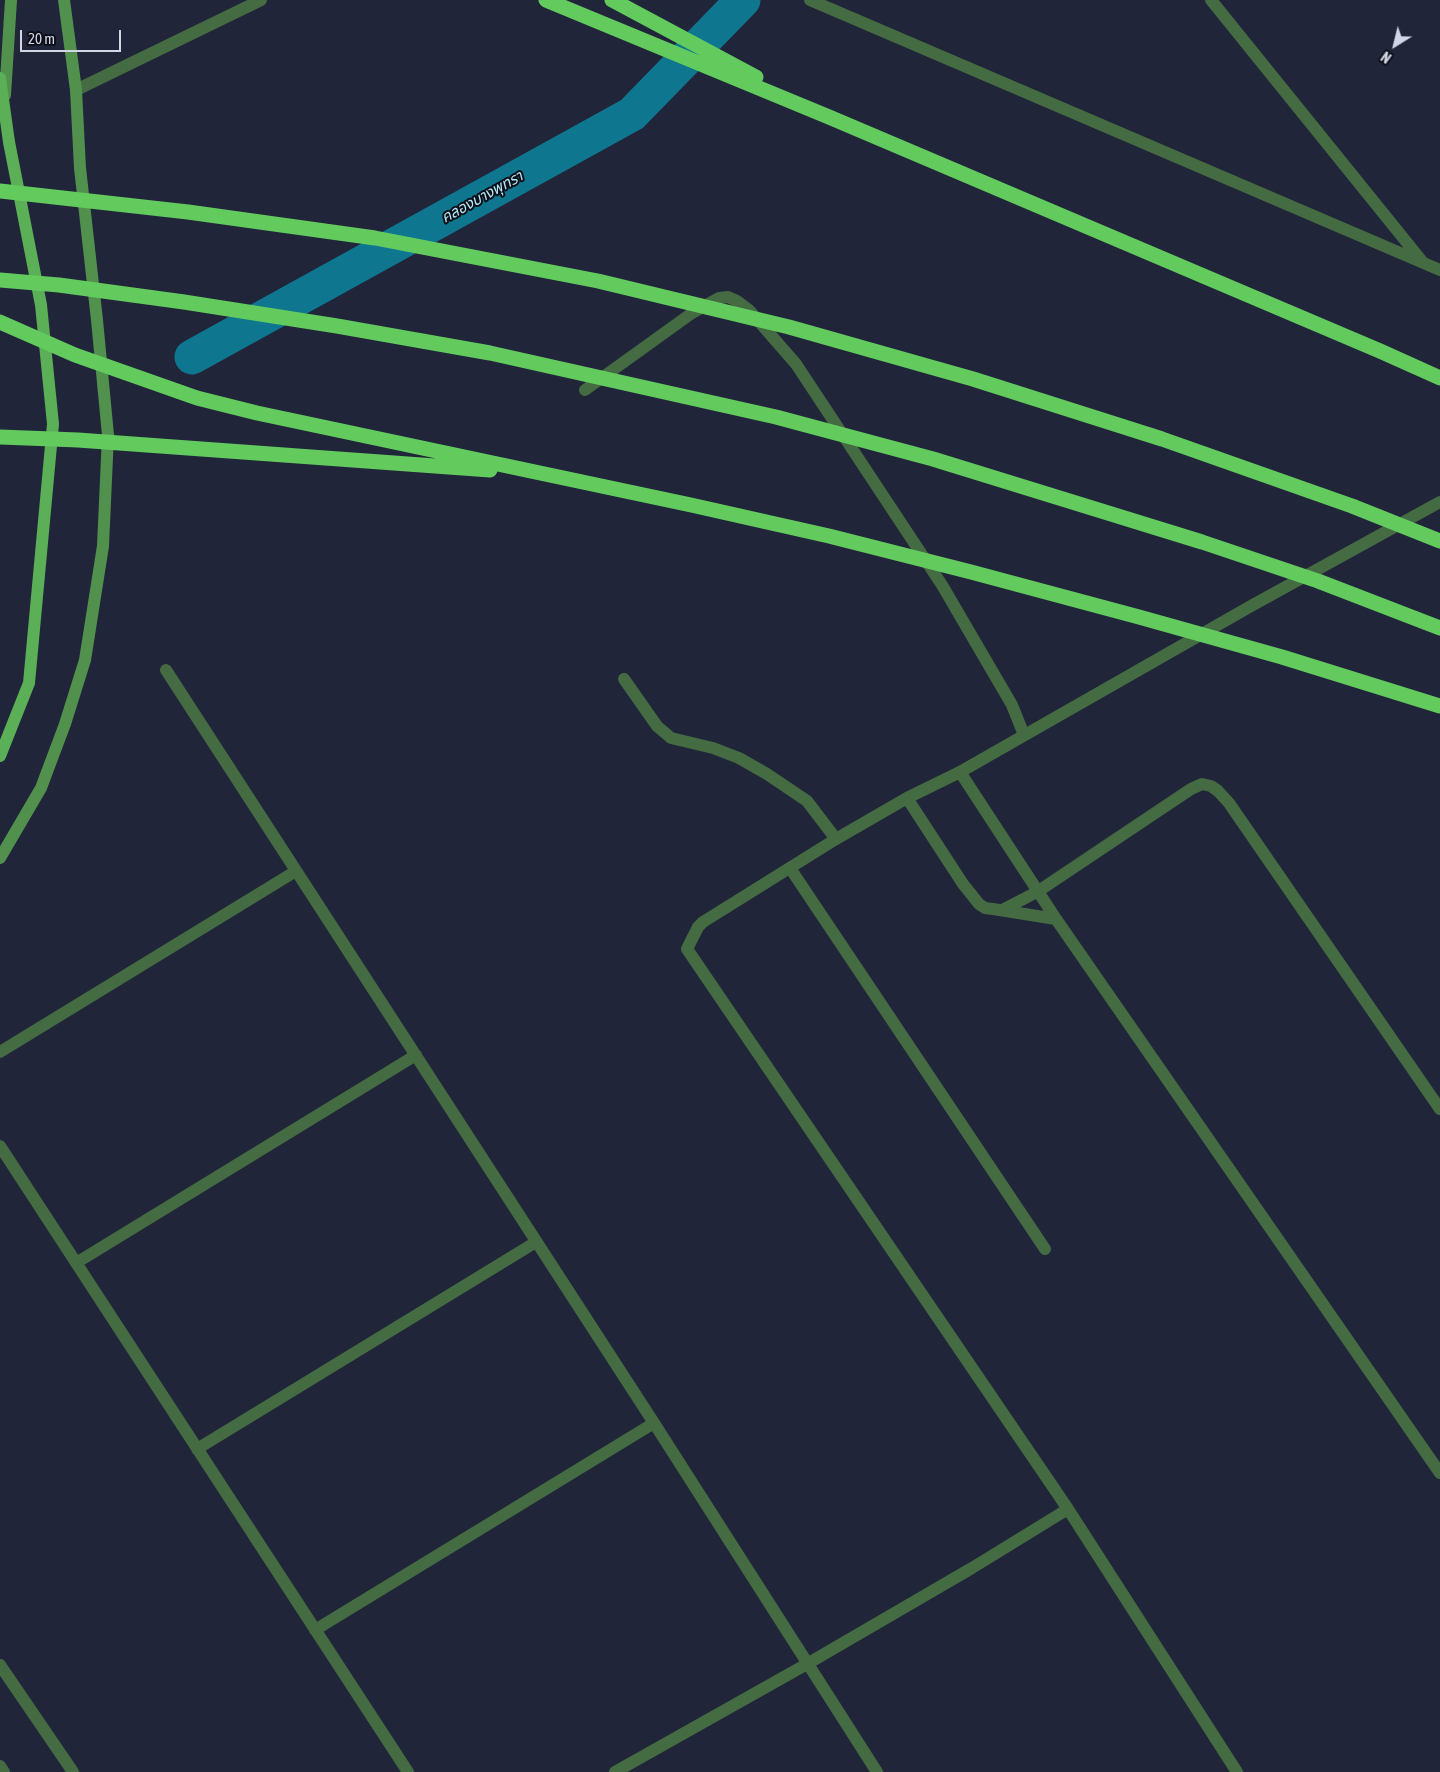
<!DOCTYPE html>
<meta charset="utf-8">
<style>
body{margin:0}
#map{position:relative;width:1440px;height:1772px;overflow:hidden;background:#20253a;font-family:"Asap Condensed",sans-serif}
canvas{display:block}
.north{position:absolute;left:1370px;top:20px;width:50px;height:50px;-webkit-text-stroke:4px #0c0f18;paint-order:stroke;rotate:216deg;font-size:14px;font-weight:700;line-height:20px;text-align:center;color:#d3d7e5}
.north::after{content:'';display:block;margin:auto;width:18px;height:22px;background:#d3d7e5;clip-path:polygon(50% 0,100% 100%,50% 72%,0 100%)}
.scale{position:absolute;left:20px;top:30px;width:101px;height:22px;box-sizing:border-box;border:2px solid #d3d7e5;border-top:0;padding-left:6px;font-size:15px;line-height:18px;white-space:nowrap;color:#d3d7e5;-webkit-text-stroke:4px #0c0f18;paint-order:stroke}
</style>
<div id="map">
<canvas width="1440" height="1772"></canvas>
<div class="north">N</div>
<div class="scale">20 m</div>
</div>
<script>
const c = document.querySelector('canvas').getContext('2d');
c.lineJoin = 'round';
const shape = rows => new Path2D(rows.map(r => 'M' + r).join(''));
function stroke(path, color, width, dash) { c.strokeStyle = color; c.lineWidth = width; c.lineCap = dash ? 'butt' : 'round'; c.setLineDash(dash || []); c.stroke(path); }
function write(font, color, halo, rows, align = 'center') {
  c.font = font + ' "Asap Condensed","Noto Sans Thai",sans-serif'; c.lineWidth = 4; c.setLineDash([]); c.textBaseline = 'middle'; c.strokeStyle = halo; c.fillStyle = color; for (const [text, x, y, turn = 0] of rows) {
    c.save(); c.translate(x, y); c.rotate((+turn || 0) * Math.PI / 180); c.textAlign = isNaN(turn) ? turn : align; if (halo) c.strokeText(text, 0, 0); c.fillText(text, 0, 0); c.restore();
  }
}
stroke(shape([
 [192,357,632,114,743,0]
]), '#0e778f', 35);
stroke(shape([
 [624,679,657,726,671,738,713,748,739,758,767,774,807,801,836,839],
 [790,868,1045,1249]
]), '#446b41', 12);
stroke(shape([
 [810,0,1440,270],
 [1211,0,1421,260],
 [76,90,261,0],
 [585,390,692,313,719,298,728,297,737,301,749,310,796,364,942,585,1012,705,1024,735],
 [166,670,654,1423,877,1772],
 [960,772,1056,919,1440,1473],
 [907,798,963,884,979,904,985,908,993,909,1056,919],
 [1002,910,1037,892,1191,789,1202,784,1211,786,1218,791,1229,803,1440,1109],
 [0,1052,296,871],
 [0,1146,408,1772],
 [76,1263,416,1055],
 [197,1449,536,1242],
 [1068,1509,1237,1772],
 [315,1630,654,1423],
 [0,1665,73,1772],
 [0,1766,4,1772],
 [615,1772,807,1664,972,1568,1068,1509,687,949,698,927,703,922,836,839,907,798,960,772,1251,606,1440,502]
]), '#446b41', 12);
stroke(shape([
 [5,95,11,0],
 [0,858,41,788,65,724,85,660,103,546,108,435,97,320,80,168,76,90,64,0]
]), '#52914d', 12);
stroke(shape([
 [0,78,9,142,41,305,53,424,29,683,0,756]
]), '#5baf56', 12);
stroke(shape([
 [546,0,829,117,1380,351,1440,378],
 [612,0,756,77],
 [0,191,188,212,375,238,598,281,789,327,973,379,1162,439,1352,506,1440,541],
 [0,280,59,285,184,302,337,326,490,353,776,417,933,459,1202,542,1318,581,1440,628],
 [0,322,75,355,197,398,257,413,691,505,829,536,971,572,1139,617,1282,657,1440,706],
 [0,437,78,440,490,470]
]), '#63ca5e', 15);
write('italic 15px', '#b4e8f8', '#0c0f18', [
 ["คลองบางพุทรา",482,197,-29]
]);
</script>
